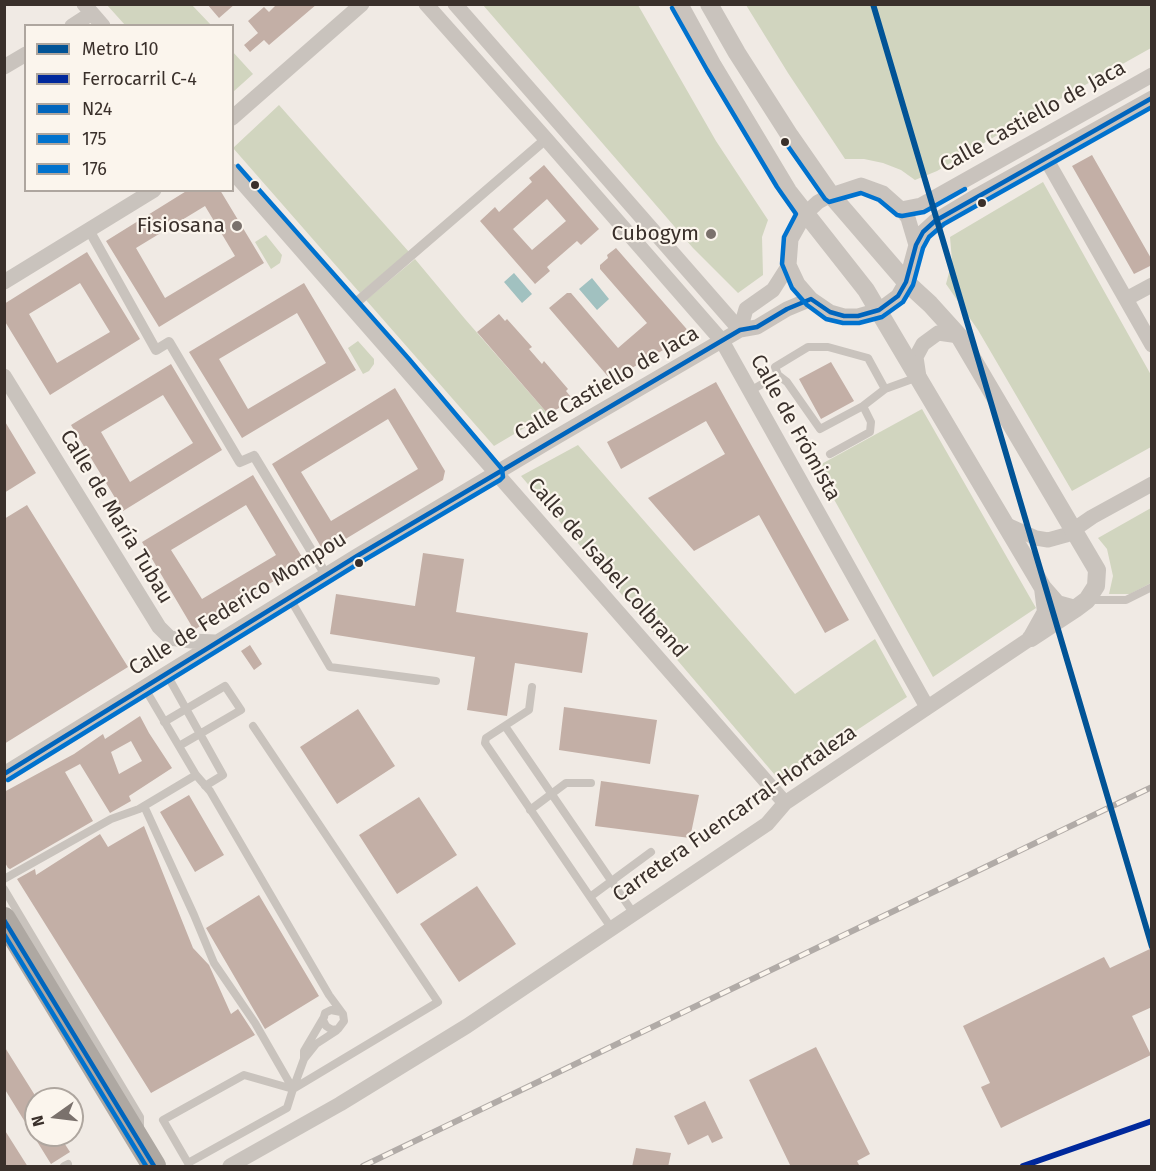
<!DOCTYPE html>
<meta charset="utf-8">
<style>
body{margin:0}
#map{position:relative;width:1156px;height:1171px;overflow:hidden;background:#f0eae4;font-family:"Fira Sans",sans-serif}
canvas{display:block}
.frame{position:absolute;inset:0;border:6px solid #3a302b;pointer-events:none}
.legend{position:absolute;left:24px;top:24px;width:210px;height:168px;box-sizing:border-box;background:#fbf5ed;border:2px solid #aea69f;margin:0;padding:8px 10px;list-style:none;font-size:18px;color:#3a302b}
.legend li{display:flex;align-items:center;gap:12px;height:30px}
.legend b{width:30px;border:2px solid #aea69f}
.north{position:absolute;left:24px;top:1087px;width:60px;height:60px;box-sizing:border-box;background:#fbf5ed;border:2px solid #aea69f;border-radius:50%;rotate:256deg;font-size:16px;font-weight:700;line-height:24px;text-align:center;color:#3a302b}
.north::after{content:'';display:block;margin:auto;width:21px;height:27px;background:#7a716c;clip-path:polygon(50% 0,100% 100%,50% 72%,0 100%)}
</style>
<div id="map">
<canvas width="1156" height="1171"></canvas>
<div class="frame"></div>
<ul class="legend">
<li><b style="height:8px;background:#015396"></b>Metro L10</li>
<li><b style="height:8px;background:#00289c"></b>Ferrocarril C-4</li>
<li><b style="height:8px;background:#0065bd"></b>N24</li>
<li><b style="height:8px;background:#0072ce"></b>175</li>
<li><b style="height:8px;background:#0072ce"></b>176</li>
</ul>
<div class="north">N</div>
</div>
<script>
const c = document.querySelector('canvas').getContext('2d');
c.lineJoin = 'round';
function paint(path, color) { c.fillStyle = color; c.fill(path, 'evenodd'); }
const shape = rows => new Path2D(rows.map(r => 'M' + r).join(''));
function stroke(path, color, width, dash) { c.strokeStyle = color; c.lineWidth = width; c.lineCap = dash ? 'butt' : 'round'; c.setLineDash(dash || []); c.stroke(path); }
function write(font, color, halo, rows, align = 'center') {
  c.font = font + ' "Fira Sans",sans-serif'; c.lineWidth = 4.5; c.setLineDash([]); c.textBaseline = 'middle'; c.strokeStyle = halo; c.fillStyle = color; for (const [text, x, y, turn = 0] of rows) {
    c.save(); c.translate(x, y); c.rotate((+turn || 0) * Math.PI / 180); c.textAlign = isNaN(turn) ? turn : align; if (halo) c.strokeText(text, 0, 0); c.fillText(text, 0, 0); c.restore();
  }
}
paint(shape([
 [107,5,192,5,211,25,125,25],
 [483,5,638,5,716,141,768,220,762,237,763,275,738,293,693,248],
 [746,5,1151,5,1151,48,1021,121,937,171,915,180,901,170,883,163,864,159,845,159,788,73],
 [232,51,253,74,233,92,232,92],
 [279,105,409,252,360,293,233,148],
 [1043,182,1151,375,1151,447,1072,491,978,330,946,284,952,261,950,237],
 [266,235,282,255,280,263,271,269,255,242],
 [415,259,465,319,548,414,494,446,366,300],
 [358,341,374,359,374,364,369,371,363,374,348,348],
 [922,409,1036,608,933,677,816,467],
 [578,445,795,694,875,639,907,697,780,781,521,476],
 [1151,508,1151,583,1130,594,1109,594,1113,576,1107,549,1098,538]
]), '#d1d5bf');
paint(shape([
 [514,273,532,294,522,303,504,282],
 [592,278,609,299,597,310,579,289]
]), '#a1c1c0');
paint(shape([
 [207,4,235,4,219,18],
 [277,4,317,4,269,45,264,40,250,52,244,45,258,33,248,21,264,7,269,12],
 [1092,155,1152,260,1152,265,1134,274,1072,166],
 [544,165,599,229,581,245,577,241,547,267,550,271,535,284,480,221,495,207,499,212,532,182,529,178],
 [547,199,566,221,532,250,513,229],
 [188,190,220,190,264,263,159,327,106,241],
 [205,206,235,256,165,298,136,248],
 [616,248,691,334,611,380,549,308,567,293,571,293,618,348,647,323,600,269,600,265,608,258,607,255],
 [87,252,140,339,50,395,4,320,4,304],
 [80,283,110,332,57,363,29,314],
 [304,283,356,370,242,438,189,352],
 [297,313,326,363,248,409,219,359],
 [499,314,505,321,507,319,532,347,529,349,542,364,544,361,568,389,566,391,571,397,559,408,548,414,477,332],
 [831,362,854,401,821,419,799,379],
 [171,364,222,450,123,511,71,425],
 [163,395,193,443,130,482,101,432],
 [716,382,849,620,825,633,759,515,694,551,648,498,725,454,706,421,621,469,607,442],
 [395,388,445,471,443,480,324,552,272,464],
 [388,419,418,469,331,521,301,472],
 [4,420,36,473,4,493],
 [253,475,305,562,194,630,142,542],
 [246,505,276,555,202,599,171,550],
 [27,505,128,667,4,744,4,519],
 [423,553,464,559,456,612,588,633,582,673,515,663,507,716,467,710,475,657,330,634,336,594,415,606],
 [250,645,262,664,254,670,241,651],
 [564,707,657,720,650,764,559,750],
 [358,709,395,766,337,804,300,747],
 [140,716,149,733,172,768,129,796,131,801,110,813,80,764,65,772,93,821,10,869,8,868,4,861,4,792,74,754,103,734,105,739],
 [131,741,142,761,119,774,111,752],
 [601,781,699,795,690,838,595,826],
 [189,795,224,855,195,872,160,812],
 [419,797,457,855,397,894,359,835],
 [144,826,193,948,209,965,231,1014,238,1009,255,1035,151,1093,17,879,35,869,36,875,100,834,108,847],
 [477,886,516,944,459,982,420,924],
 [259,895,319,996,265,1029,206,928],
 [1152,948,1152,1007,1132,1016,1151,1055,1001,1128,981,1087,990,1083,963,1026,1104,957,1110,968],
 [4,1046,36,1097,36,1135,59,1135,70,1152,51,1164,4,1088],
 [816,1047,870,1154,857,1161,860,1167,791,1167,749,1080],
 [705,1101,723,1138,712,1143,708,1135,688,1145,674,1116],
 [4,1129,28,1167,4,1167],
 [636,1148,671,1153,668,1167,632,1167]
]), '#c3afa6');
stroke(shape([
 [778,375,787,382,820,429,863,406,885,389],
 [750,391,778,375,775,367,808,347,828,347,868,358,885,389,918,377],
 [830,454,870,432,871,422,863,406],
 [289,597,330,667,436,681],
 [1089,600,1126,600,1152,587],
 [166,673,223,775,205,786],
 [144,687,196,775,210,791,329,995,343,1014,344,1021,338,1029,332,1030,326,1026,323,1020,325,1013,331,1010,341,1012],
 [532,687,529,710,486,738,485,743,612,929],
 [164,722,225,686,241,710,179,746],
 [253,726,438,1002,293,1089,287,1108,188,1163,163,1120,244,1075,293,1089,304,1059,304,1051,324,1017],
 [505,726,634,914],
 [144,806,194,915,214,963,255,1023,293,1089],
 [530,810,566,783,591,783],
 [4,879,111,819,139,809,196,775],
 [4,889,140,1117,140,1127],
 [590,897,651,852],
 [304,1059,316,1044,336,1031],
 [64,1166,68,1164]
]), '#c9c3bd', 8);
stroke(shape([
 [89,230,156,350,169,342,240,462,254,456,326,575],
 [351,307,546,139]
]), '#c9c3bd', 10);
stroke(shape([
 [84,4,103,26],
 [426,4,546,139,722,341,927,707],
 [455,4,740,330],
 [72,26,92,13],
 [4,67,26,54],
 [232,118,362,4],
 [1045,157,1152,345],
 [232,171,785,803],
 [901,209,921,205,1152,75],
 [916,245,908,218,901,209,883,193,861,185,831,195,818,202,805,214,791,239,789,265,798,284,811,299,830,312,844,316,858,316,879,310,898,296,906,282,916,245,923,232,935,221,978,195,1152,98],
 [4,282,154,190],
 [1126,299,1152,285],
 [740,330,746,309,773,290,789,265],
 [4,376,159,627,170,638,191,641,216,642],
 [919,377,916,357,923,344,938,333,959,336],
 [1005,524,1036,538,1048,540,1066,535,1092,517,1152,484],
 [4,774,357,556,553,439,740,330,757,327,787,309,811,299],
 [230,1166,340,1104,467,1026,767,824,785,803,1031,638]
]), '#c9c3bd', 15);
stroke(shape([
 [679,4,713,66,788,191,866,290,1043,588,1057,604,1075,609],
 [709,4,737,53,790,136,831,195,906,282,930,304,959,336,1097,570,1096,586,1087,600,1075,609,1031,638],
 [1032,637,1046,612,1043,588]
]), '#c9c3bd', 18);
stroke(shape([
 [4,919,154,1166]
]), '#aea8a2', 24);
const rail = shape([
 [363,1166,1152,787]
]);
stroke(rail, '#b1aba7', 6);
stroke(rail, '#fbf5ed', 4, [11]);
stroke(shape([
 [4,774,357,556,740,330,757,327,787,309,811,299,830,312,844,316,858,316,879,310,898,296,906,282,916,245,923,232,935,221,1152,98],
 [4,920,154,1166]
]), '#0065bd', 4.5);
stroke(shape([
 [8,780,361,562,500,480,503,477,502,469,409,359,238,166],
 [4,934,146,1166]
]), '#0072ce', 4.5);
stroke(shape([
 [672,8,707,70,777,187,796,214,784,237,782,264,792,288,807,305,826,319,843,323,859,323,882,317,903,302,913,285,923,248,929,237,944,224,1152,107],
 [785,142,825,199,829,202,861,193,879,200,897,215,902,216,924,212,965,189]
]), '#0072ce', 4.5);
stroke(shape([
 [1023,1166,1152,1121]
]), '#00289c', 6);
stroke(shape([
 [873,4,1152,947]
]), '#015396', 6);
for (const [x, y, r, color] of [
 [785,142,5,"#3a302b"],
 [255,185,5,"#3a302b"],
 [982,203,5,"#3a302b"],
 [237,226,6,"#7a716c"],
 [711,234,6,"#7a716c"],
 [359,563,5,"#3a302b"]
]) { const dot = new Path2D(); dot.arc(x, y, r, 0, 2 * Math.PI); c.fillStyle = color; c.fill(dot); stroke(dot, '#fbf5ed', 2); }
write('21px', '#3a302b', '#fbf5ed', [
 ["Calle Castiello de Jaca",1033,117,-29],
 ["Calle Castiello de Jaca",607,384,-30],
 ["Calle de Frómista",795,428,61],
 ["Calle de María Tubau",116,517,59],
 ["Calle de Isabel Colbrand",607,568,49],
 ["Calle de Federico Mompou",238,604,-32],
 ["Carretera Fuencarral-Hortaleza",735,814,-35]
]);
write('21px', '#3a302b', '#fbf5ed', [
 ["Fisiosana",225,226],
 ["Cubogym",699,234]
], 'right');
</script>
